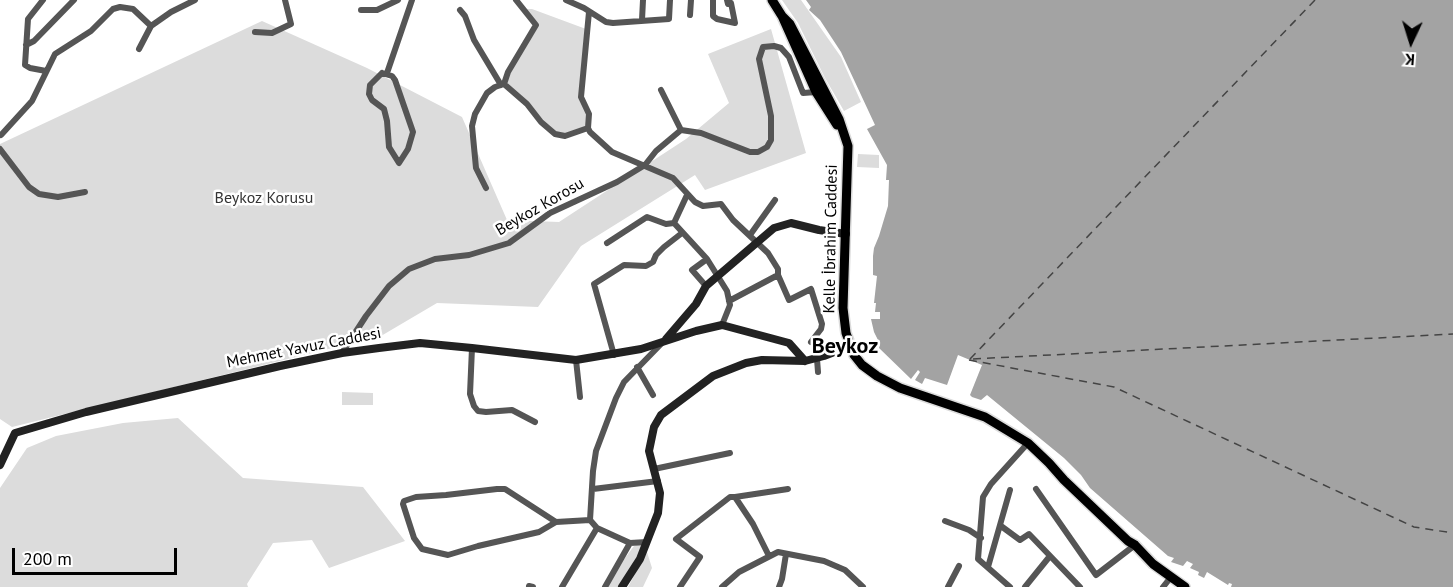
<!DOCTYPE html>
<meta charset="utf-8">
<style>
body{margin:0}
#map{position:relative;width:1453px;height:587px;overflow:hidden;background:#fff;font-family:"PT Sans",sans-serif}
canvas{display:block}
.north{position:absolute;left:1381px;top:12px;width:60px;height:60px;-webkit-text-stroke:4px #fff;paint-order:stroke;rotate:184deg;font-size:16px;font-weight:700;line-height:24px;text-align:center;color:#000}
.north::after{content:'';display:block;margin:auto;width:21px;height:27px;background:#000;clip-path:polygon(50% 0,100% 100%,50% 72%,0 100%)}
.scale{position:absolute;left:12px;top:548px;width:165px;height:27px;box-sizing:border-box;border:3px solid #000;border-top:0;padding-left:8px;font-size:18px;line-height:21px;white-space:nowrap;color:#000;-webkit-text-stroke:4px #fff;paint-order:stroke}
</style>
<div id="map">
<canvas width="1453" height="587"></canvas>
<div class="north">K</div>
<div class="scale">200 m</div>
</div>
<script>
const c = document.querySelector('canvas').getContext('2d');
c.lineJoin = 'round';
function paint(path, color) { c.fillStyle = color; c.fill(path, 'evenodd'); }
const shape = rows => new Path2D(rows.map(r => 'M' + r).join(''));
function stroke(path, color, width, dash) { c.strokeStyle = color; c.lineWidth = width; c.lineCap = dash ? 'butt' : 'round'; c.setLineDash(dash || []); c.stroke(path); }
function write(font, color, halo, rows, align = 'center') {
  c.font = font + ' "PT Sans",sans-serif'; c.lineWidth = 5; c.setLineDash([]); c.textBaseline = 'middle'; c.strokeStyle = halo; c.fillStyle = color; for (const [text, x, y, turn = 0] of rows) {
    c.save(); c.translate(x, y); c.rotate((+turn || 0) * Math.PI / 180); c.textAlign = isNaN(turn) ? turn : align; if (halo) c.strokeText(text, 0, 0); c.fillText(text, 0, 0); c.restore();
  }
}
paint(shape([
 [782,0,801,0,841,57,861,102,844,111,825,78,798,23],
 [526,9,532,9,586,29,580,98,588,113,586,127,565,135,555,133,505,84,509,73,536,25],
 [262,21,367,68,462,117,507,220,559,222,686,139,729,103,708,54,771,29,806,153,705,190,695,175,581,246,538,307,437,303,381,336,12,427,0,419,0,144],
 [858,154,879,155,879,168,857,167],
 [342,392,373,393,373,405,342,405],
 [178,418,243,478,363,487,405,541,329,568,312,540,273,543,247,584,248,587,0,587,0,488,27,448,56,436,123,423],
 [642,543,640,551,618,587,608,587,619,566,634,546],
 [647,552,652,568,643,587,628,587]
]), '#dcdcdc');
paint(shape([
 [806,0,1453,0,1453,587,1231,587,1232,584,1229,583,1228,585,1207,572,1204,578,1198,575,1199,572,1190,568,1193,564,1187,561,1183,566,1171,562,1174,558,1168,556,1090,488,1081,475,1064,458,987,395,981,400,972,397,970,395,982,365,958,355,947,385,925,378,922,384,915,380,920,372,918,370,911,379,879,348,880,344,874,332,871,319,880,319,880,312,875,312,876,303,874,303,877,276,873,275,873,256,874,248,879,236,888,206,889,180,886,180,887,165,867,129,875,125,841,52,820,20,809,10,811,7]
]), '#a3a3a3');
stroke(shape([
 [970,359,1315,0],
 [973,359,1453,334],
 [969,360,1114,387,1414,527,1453,533]
]), '#444', 1.5, [8, 6]);
const primary = shape([
 [772,0,782,16,816,92,837,125],
 [782,16,790,24,839,119,848,146,843,308,846,333,854,355,862,365,877,376,900,388,985,417,1028,443,1049,463,1064,480,1128,541,1135,545,1153,564,1185,587]
]);
stroke(primary, '#dbdbdb', 12);
stroke(shape([
 [43,0,28,19,25,65,30,68,46,71],
 [566,0,584,8,606,22,613,23,669,19,670,0],
 [713,0,713,16,717,19,735,23,731,3,728,4,727,0],
 [361,10,377,10,398,0],
 [460,10,465,16,474,40,501,85],
 [589,12,581,97,589,114,588,128,590,132,612,152,673,178,695,202,703,206,721,204,733,220,768,253,778,269,778,275,789,300,811,289,822,324,821,329,811,342],
 [690,15,691,0],
 [642,20,643,0],
 [255,32,272,33,291,24,285,0],
 [26,45,34,41,74,0],
 [139,49,151,26],
 [382,73,392,76,395,80,413,132,408,149,399,163,389,147,387,121,384,109,372,100,369,94,370,85,382,73],
 [387,73,412,0],
 [504,84,527,104,541,122,555,134,565,136,588,128],
 [504,84,508,72,536,25,516,0],
 [661,90,681,130],
 [681,130,701,133,750,152,758,152,767,147,771,140,771,116,759,59,763,47,774,46,781,48,789,57,803,93,816,92],
 [1,135,32,101,55,54,91,31,113,9,120,7,133,9,151,26,171,12,195,0],
 [0,149,29,187,39,194,58,197,85,192],
 [486,188,476,168,472,126,475,114,487,93,495,87,504,84],
 [687,195,674,223,707,259,727,291,730,305,722,325],
 [750,235,775,200],
 [607,243,647,217,666,224,674,223],
 [706,286,692,270,707,259],
 [729,301,778,275],
 [472,348,470,394,474,406,478,411,486,412,512,410,535,422],
 [342,353,366,316,389,286,409,269,435,259,469,255,509,243,550,213,617,182,645,165,656,151,681,130],
 [614,355,594,284,624,265,646,266,653,262,656,255,664,247,682,233],
 [817,359,818,372],
 [576,360,580,397],
 [637,367,653,395],
 [654,469,730,453],
 [593,489,658,481],
 [1036,489,1096,575,1135,545],
 [735,497,788,489],
 [590,520,593,471,596,451,616,398,624,382,661,344],
 [590,520,597,528,630,543,647,542],
 [945,521,969,530,981,538],
 [556,522,539,532,478,546,448,555,422,549,414,538,403,504,404,501,416,497,446,495,497,489,505,489,556,522,590,520],
 [1001,526,1020,540,1029,534,1080,587],
 [988,567,1010,490],
 [529,586,533,587],
 [562,587,597,528],
 [605,587,630,543],
 [680,587,700,557,676,539,730,497,735,497,753,524,769,556],
 [722,587,739,572,778,552,824,561,845,570,863,587],
 [779,587,782,579,786,554],
 [948,587,959,566],
 [1010,587,978,559,983,497,991,484,1028,443],
 [1025,587,1050,556],
 [1163,587,1171,577]
]), '#555', 6);
stroke(shape([
 [666,339,696,304,706,286,774,228,791,223,819,230,846,234],
 [0,465,15,433,86,412,280,366,342,353,379,348,420,343,472,348,576,360,641,349,696,331,722,325,789,343,805,361],
 [622,587,640,559,658,513,660,493,649,451,654,427,661,415,713,376,746,363,762,360,805,361,824,356,850,346]
]), '#222', 8);
stroke(primary, '#000', 9);
write('16px', '#333', '#fff', [
 ["Beykoz Korusu",264,198]
]);
write('16px', '#000', '#fff', [
 ["Beykoz Korosu",540,207,-30],
 ["Kelle İbrahim Caddesi",831,239,-89],
 ["Mehmet Yavuz Caddesi",304,348,-11]
]);
write('bold 22px', '#000', '#fff', [
 ["Beykoz",845,347]
]);
</script>
